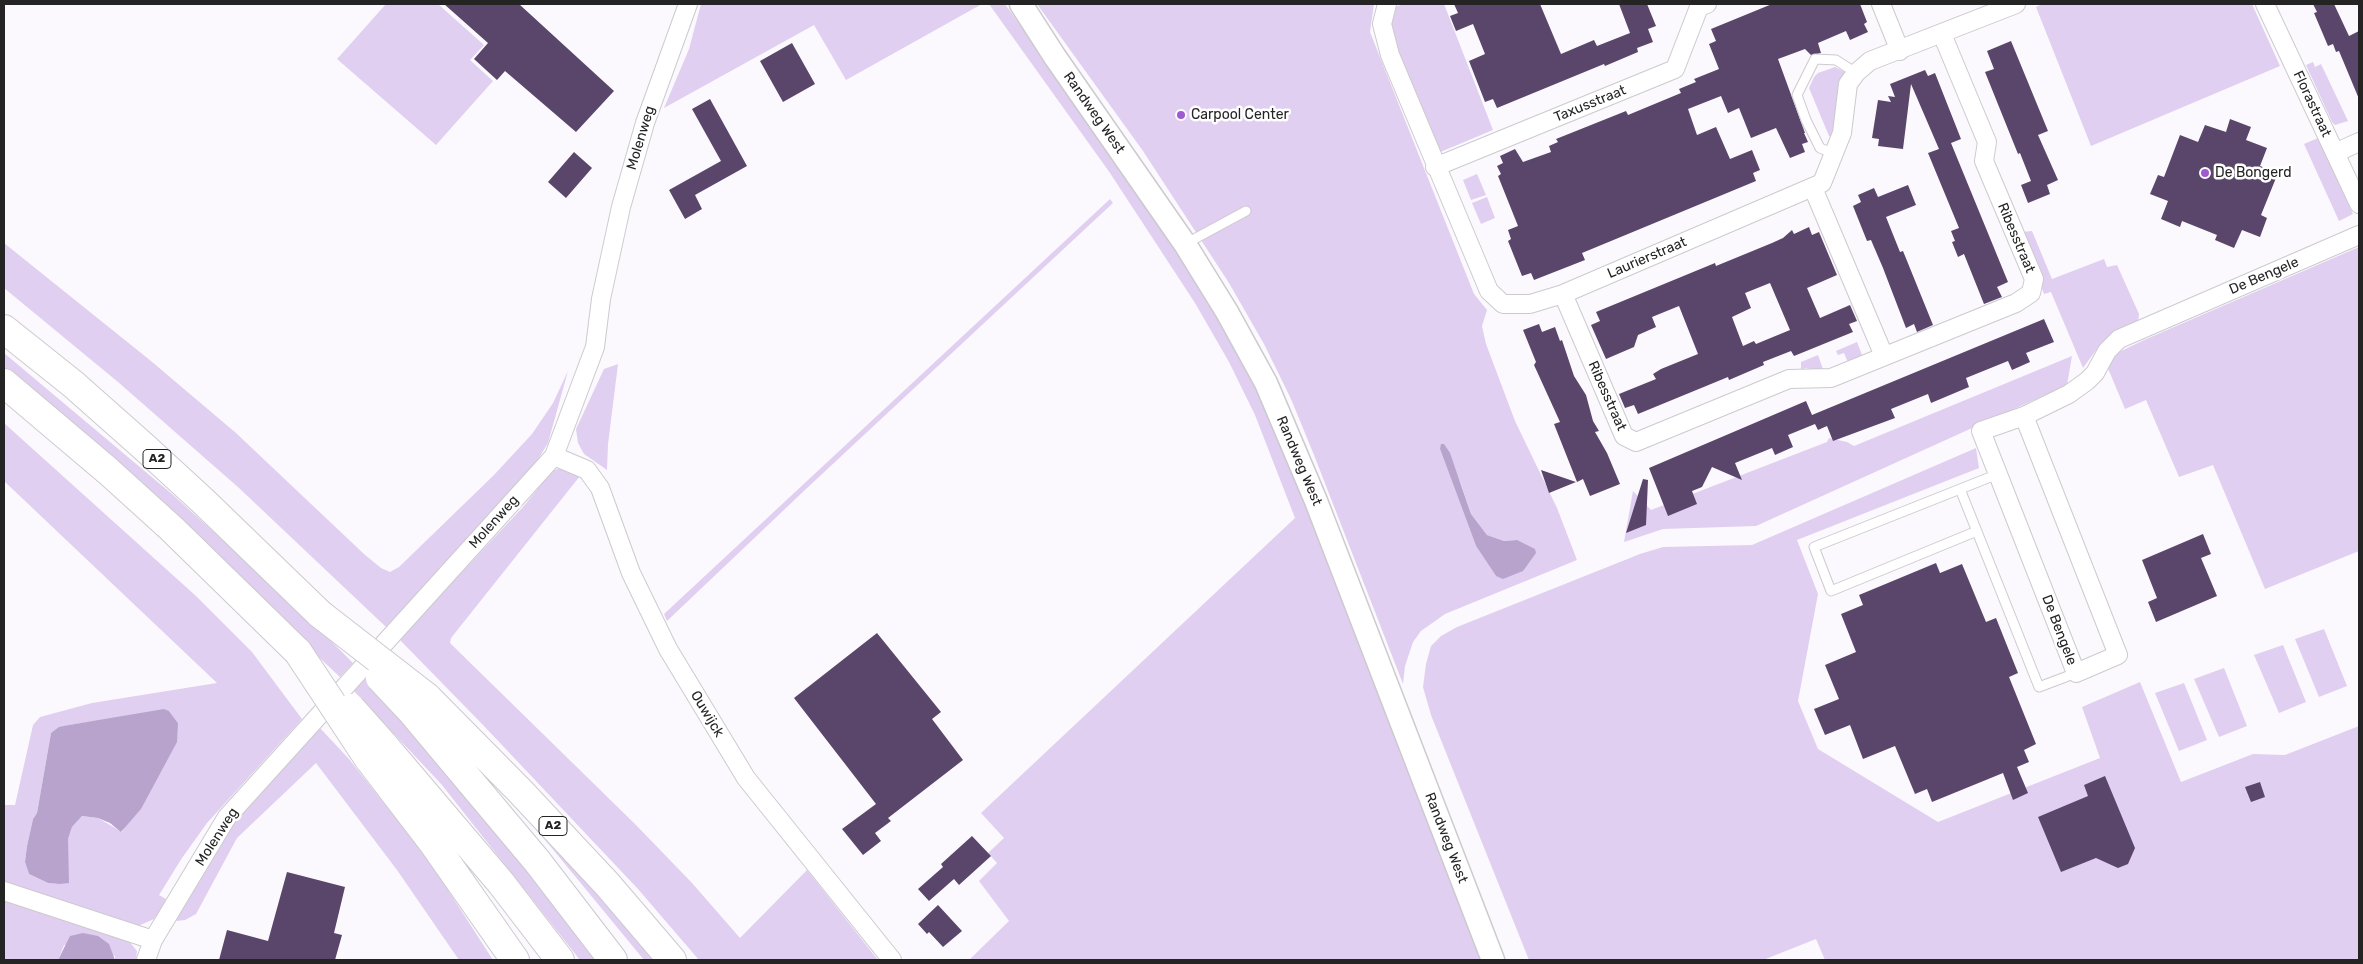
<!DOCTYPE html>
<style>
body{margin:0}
#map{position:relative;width:2363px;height:964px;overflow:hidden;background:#fbf9fd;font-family:Rubik,sans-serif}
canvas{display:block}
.frame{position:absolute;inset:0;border:5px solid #242425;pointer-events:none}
</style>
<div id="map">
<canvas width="2363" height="964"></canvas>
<div class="frame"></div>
</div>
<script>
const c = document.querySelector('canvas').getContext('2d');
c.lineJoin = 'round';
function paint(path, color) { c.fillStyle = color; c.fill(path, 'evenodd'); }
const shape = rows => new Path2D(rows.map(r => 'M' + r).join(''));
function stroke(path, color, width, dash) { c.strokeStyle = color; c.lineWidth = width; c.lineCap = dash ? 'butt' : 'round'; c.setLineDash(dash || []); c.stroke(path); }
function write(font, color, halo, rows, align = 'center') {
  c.font = font + ' Rubik,sans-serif'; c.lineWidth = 5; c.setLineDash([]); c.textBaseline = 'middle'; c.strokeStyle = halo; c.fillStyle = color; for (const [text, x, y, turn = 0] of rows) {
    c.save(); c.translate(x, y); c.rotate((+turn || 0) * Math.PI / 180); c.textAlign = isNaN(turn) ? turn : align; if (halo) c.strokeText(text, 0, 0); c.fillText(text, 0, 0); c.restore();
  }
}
paint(shape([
 [386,4,438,4,484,45,470,60,493,81,436,145,337,59],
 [701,4,982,4,846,80,814,25,664,108,689,49],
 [989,4,1005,4,1121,166,1207,296,1241,356,1267,410,1290,464,1482,960,969,960,1009,921,979,881,997,863,988,853,1004,838,981,813,1295,518,1255,415,1229,362,1195,303,1110,173],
 [1037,4,1374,4,1370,32,1474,294,1487,310,1482,326,1486,344,1515,421,1557,508,1577,560,1445,614,1421,631,1413,642,1405,666,1403,684,1314,455,1291,399,1264,344,1229,283,1143,151],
 [1444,444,1461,484,1471,514,1487,535,1504,541,1517,540,1496,576,1476,546,1440,449],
 [1403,4,1444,4,1493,130,1438,153,1389,30,1393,8],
 [2042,4,2252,4,2280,66,2091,146,2036,7],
 [2313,62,2315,67,2321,64,2348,121,2335,125,2332,122,2306,65],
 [1835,67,1845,72,1833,138,1829,136,1809,88,1814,77,1818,73],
 [2318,138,2353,214,2339,221,2304,144],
 [1477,174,1486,195,1471,200,1463,180],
 [1487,197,1495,218,1481,224,1472,203],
 [1110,199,1113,203,806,489,667,621,664,614],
 [2032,231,2052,279,2104,259,2107,267,2117,265,2139,314,2138,324,2125,328,2102,342,2083,368,2051,292,2044,294,2021,232],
 [4,243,151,361,236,433,364,554,381,568,390,572,399,567,494,475,532,434,553,403,568,371,548,443,534,466,509,495,386,627,239,488,118,382,4,288],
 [2359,247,2359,551,2265,589,2213,465,2179,477,2146,400,2125,409,2107,366,2119,352,2144,340],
 [1857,342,1864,360,1849,365,1844,353,1838,355,1836,351],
 [4,353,172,494,304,614,353,663,340,677,153,502,4,374],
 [1818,355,1825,375,1807,368,1801,369,1801,362],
 [2072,356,2067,385,1756,526,1663,529,1624,542,1633,491,1651,510,1827,442,1829,438,1847,442,1854,446],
 [618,364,608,444,607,470,584,454,578,443,576,429,604,369],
 [4,423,196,596,252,652,302,719,207,823,182,858,159,895,166,899,160,911,154,919,138,926,4,885,4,805,15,805,33,725,40,717,92,703,217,683,4,481],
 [169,711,178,723,122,832,98,818,82,816,72,827,68,839,68,857,59,884,48,883,29,874,25,862,27,846,33,819,37,813,51,733,69,725],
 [1976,448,1979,468,1797,540,1818,594,1798,701,1818,749,1938,822,2100,758,2082,707,2140,682,2181,782,2253,754,2285,755,2359,726,2359,960,1825,960,1816,939,1763,960,1529,960,1431,715,1423,687,1426,664,1431,646,1441,636,1457,627,1640,554,1663,547,1752,545],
 [560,468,569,470,580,476,451,638,450,643,636,825,692,883,740,938,807,870,878,960,699,960,638,889,484,726,399,639,523,507,552,471],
 [2324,629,2347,686,2319,697,2295,639],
 [2283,645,2306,702,2279,713,2254,655],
 [2224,668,2247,726,2219,737,2194,679],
 [366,676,440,765,601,960,580,960,442,785,353,690],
 [2184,683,2207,740,2179,751,2155,693],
 [319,727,349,759,428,859,493,960,459,960,397,870,316,763,237,838,196,914,185,920,176,921,177,914,225,833],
 [542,827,664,960,644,960,537,830],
 [4,897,128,940,137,951,136,960,115,960,115,956,64,945,58,960,4,960]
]), '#e0cff1');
paint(shape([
 [1441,444,1444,444,1450,453,1471,514,1487,535,1504,541,1517,540,1535,549,1536,553,1523,571,1503,579,1496,576,1476,546,1440,449],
 [164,709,169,711,178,723,177,742,141,809,121,832,110,823,98,818,82,816,72,827,68,839,69,883,59,884,48,883,29,874,25,862,27,846,33,819,37,813,51,733,59,727,69,725],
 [83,933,98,936,109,944,115,960,58,960,70,936]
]), '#b8a3cd');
paint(shape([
 [444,4,519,4,614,91,576,132,505,71,497,80,474,59,488,43],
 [1454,4,1540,4,1561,54,1594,40,1597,46,1630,33,1619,4,1647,4,1656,26,1648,29,1653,42,1637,48,1638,52,1605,66,1604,64,1497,108,1493,99,1485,102,1469,61,1485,54,1473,24,1456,31,1450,16,1458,13],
 [1772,4,1860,4,1867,22,1864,24,1868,32,1850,40,1846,31,1818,43,1821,53,1811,55,1805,49,1778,59,1805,133,1804,133,1808,142,1802,144,1805,152,1790,158,1776,128,1751,138,1739,108,1728,113,1721,96,1688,109,1697,135,1716,127,1730,159,1752,150,1760,170,1753,173,1756,181,1582,253,1585,260,1534,280,1531,273,1522,276,1508,241,1511,239,1508,230,1518,226,1498,176,1501,174,1497,166,1503,163,1500,156,1515,149,1523,162,1551,152,1549,146,1558,142,1556,139,1626,111,1628,115,1681,93,1679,89,1696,82,1694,79,1719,69,1709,44,1716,41,1711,29],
 [2313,4,2334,4,2349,36,2359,31,2359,99,2339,51,2336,52,2333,44,2328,46,2314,13,2317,12],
 [2011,41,2048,131,2038,135,2058,180,2047,185,2050,194,2028,203,2021,185,2031,181,2020,153,2018,154,1985,72,1994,69,1987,51],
 [792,43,815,84,783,102,760,61],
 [1925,70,1928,76,1935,73,1961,139,1951,143,2008,282,1997,287,2002,297,1984,304,1964,254,1958,257,1952,242,1955,241,1951,231,1959,228,1928,153,1939,149,1911,84,1903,149,1878,146,1879,139,1872,138,1878,100,1891,102,1888,96,1895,97,1890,84],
 [710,99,747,166,695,195,702,209,685,219,669,190,721,161,692,109],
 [2230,119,2251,127,2246,140,2267,148,2260,166,2278,173,2261,215,2267,218,2260,237,2242,230,2234,248,2215,240,2217,235,2182,221,2180,227,2161,219,2168,201,2150,194,2158,175,2164,177,2180,135,2198,142,2205,125,2226,132],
 [574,152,592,168,566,198,548,182],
 [1908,185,1916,205,1886,217,1900,252,1903,251,1933,325,1917,332,1914,324,1906,328,1883,268,1871,240,1867,241,1853,206,1861,202,1858,195,1874,188,1878,197],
 [1809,227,1812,235,1819,232,1837,275,1807,288,1820,318,1850,305,1857,321,1849,324,1853,332,1794,356,1791,351,1763,362,1764,365,1729,380,1728,377,1638,414,1634,405,1625,408,1619,394,1656,379,1653,374,1661,369,1698,354,1679,306,1652,317,1656,327,1638,335,1634,347,1606,359,1591,325,1600,321,1596,312,1715,263,1716,266,1772,243,1783,238,1792,230,1794,234],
 [1770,283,1790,330,1756,344,1754,341,1743,346,1732,317,1751,308,1745,293],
 [2044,319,2054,342,2026,353,2030,362,2012,370,2008,361,1966,378,1969,387,1931,403,1928,394,1891,409,1895,418,1833,441,1827,426,1818,430,1815,424,1788,435,1793,447,1775,455,1772,448,1735,463,1742,480,1712,467,1702,487,1692,491,1697,504,1668,516,1649,468,1806,401,1812,415],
 [1539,324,1542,332,1555,327,1560,341,1562,340,1574,376,1586,395,1593,421,1599,431,1595,432,1607,453,1620,484,1590,496,1583,479,1577,482,1554,424,1560,422,1534,365,1536,362,1523,330],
 [1541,470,1576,482,1549,493],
 [1643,479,1648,480,1646,525,1626,533],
 [2203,534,2211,554,2201,558,2217,596,2156,622,2148,602,2157,598,2142,560],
 [1936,563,1940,573,1962,564,1986,622,1996,618,2018,673,2009,677,2036,744,2024,750,2029,762,2017,767,2028,793,2013,800,2003,773,1932,802,1927,789,1915,794,1895,746,1863,759,1850,725,1825,735,1814,709,1839,699,1825,665,1856,652,1841,614,1863,605,1859,595],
 [877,633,941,712,932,719,963,760,888,818,891,821,875,833,881,841,863,855,842,829,876,804,794,698],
 [2105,776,2135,848,2128,864,2118,868,2096,858,2061,872,2038,817,2088,796,2084,785],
 [2260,782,2265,797,2251,802,2245,787],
 [972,836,991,856,959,885,954,879,929,901,918,889,943,867,941,864],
 [287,872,345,887,334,933,342,935,335,960,219,960,227,930,268,941],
 [938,905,962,931,943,947,929,932,927,934,918,924]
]), '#5a466b');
const service = shape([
 [1835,154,1820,148,1806,120,1797,95,1815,59,1836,60,1856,73],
 [1185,244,1246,211],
 [1960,489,2039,687,2076,673],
 [1977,531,1831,591,1814,547,1998,474]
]);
const minor = shape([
 [1387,4,1382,24,1390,55,1489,291,1503,304,1530,304,1563,294,1822,183,1842,133,1848,84,1856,73,1870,61,2016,4],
 [1881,4,1900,51],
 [2265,4,2359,204],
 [2335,153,2359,142],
 [1435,167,1675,69,1699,7,1707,4],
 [1813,188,1884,356],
 [1563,294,1624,436,1636,442,1789,379,1831,378,2016,303,2031,293,2034,279,1984,161,1987,142,1942,34],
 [2024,416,2118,655,2076,673,1981,431,2024,416,2069,394,2087,381,2095,373,2107,351,2119,339,2359,235],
 [554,456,587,470,600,488,631,573,668,649,746,778,892,960],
 [4,891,153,940],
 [146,960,153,940,227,817,554,456,595,347,601,299,621,207,645,123,688,4]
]);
const tertiary = shape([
 [1021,4,1055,57,1185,244,1227,312,1266,383,1316,501,1493,960]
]);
const motorway = shape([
 [4,329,73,384,143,446,203,501,320,614],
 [4,383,108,471,172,529,298,652],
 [427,697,520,791,607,884,672,960],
 [412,712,537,861,613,960],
 [383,744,501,883,560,960],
 [368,758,433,843,515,960]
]);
stroke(service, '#cccace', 11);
stroke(minor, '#cccace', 20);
stroke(tertiary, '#cccace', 25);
stroke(motorway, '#cccace', 30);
stroke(service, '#fff', 9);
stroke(minor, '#fff', 18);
stroke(tertiary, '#fff', 22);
stroke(motorway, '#fff', 28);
const motorwayBridge = shape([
 [320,614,427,697],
 [298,652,368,758],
 [380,678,412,712],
 [351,708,383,744]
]);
stroke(motorwayBridge, '#cccace', 30, []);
stroke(motorwayBridge, '#fff', 28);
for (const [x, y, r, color] of [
 [1181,115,5,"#9e5bd0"],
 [2205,173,5,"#9e5bd0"]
]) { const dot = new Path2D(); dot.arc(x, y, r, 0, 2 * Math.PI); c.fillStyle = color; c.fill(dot); stroke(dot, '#fff', 2); }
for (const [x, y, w] of [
 [157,459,28],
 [553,826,28]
]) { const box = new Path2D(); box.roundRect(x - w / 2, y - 9.5, w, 19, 4); c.fillStyle = '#fff'; c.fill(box); stroke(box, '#242425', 1); }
write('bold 12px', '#242425', null, [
 ["A2",157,459],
 ["A2",553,826]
]);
write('14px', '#242425', '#fff', [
 ["Taxusstraat",1590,104,-22],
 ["Florastraat",2312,104,65],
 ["Randweg West",1094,113,55],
 ["Molenweg",641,138,-73],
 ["Ribesstraat",2016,238,67],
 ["Laurierstraat",1647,258,-23],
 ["De Bengele",2264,276,-23],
 ["Ribesstraat",1607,396,66],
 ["Randweg West",1299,461,67],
 ["Molenweg",494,522,-48],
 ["De Bengele",2059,630,69],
 ["Ouwijck",707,714,59],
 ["Molenweg",217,837,-57],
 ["Randweg West",1446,838,69]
]);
write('14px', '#242425', '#fff', [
 ["Carpool Center",1191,115],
 ["De Bongerd",2215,173]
], 'left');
</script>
